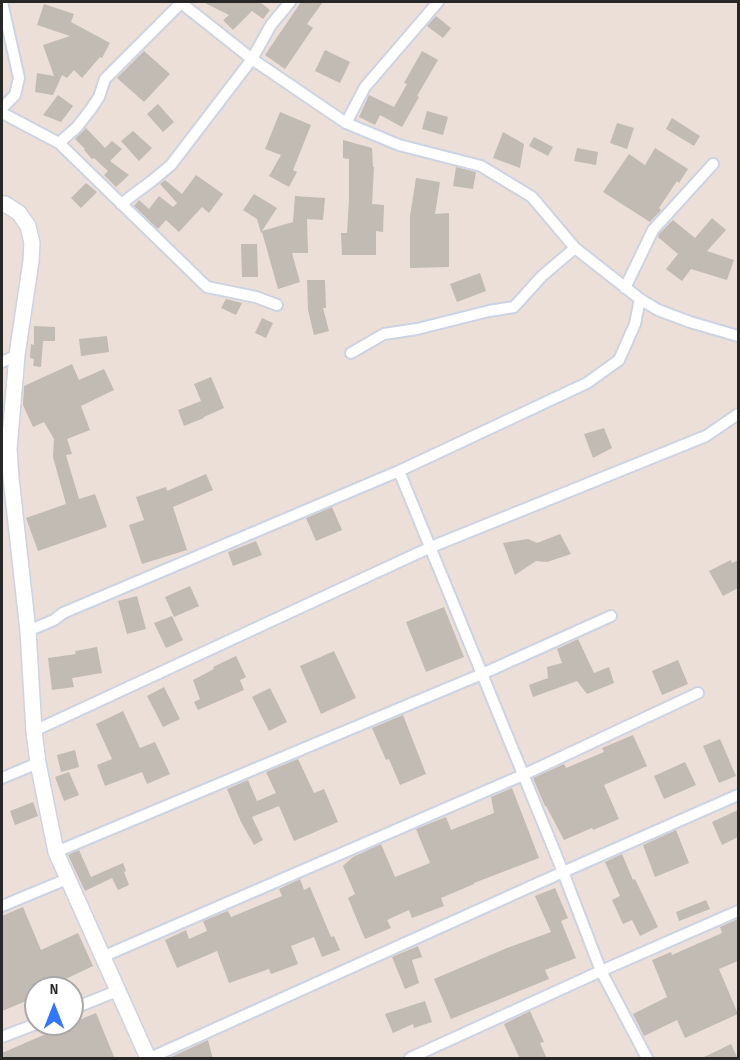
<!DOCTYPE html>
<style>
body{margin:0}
#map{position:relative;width:740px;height:1060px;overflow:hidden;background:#ebdfd7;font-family:"Sofia Sans Condensed",sans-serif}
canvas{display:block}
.frame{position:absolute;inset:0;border:3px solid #272727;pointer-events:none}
.north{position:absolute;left:24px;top:976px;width:60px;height:60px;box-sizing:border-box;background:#fff;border:2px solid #a9a9a9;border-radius:50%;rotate:0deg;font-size:16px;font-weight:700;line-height:24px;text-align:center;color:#272727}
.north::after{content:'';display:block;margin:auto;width:21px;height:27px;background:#3076ff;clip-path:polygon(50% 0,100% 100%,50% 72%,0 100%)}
</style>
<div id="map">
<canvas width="740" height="1060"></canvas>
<div class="frame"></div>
<div class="north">N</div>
</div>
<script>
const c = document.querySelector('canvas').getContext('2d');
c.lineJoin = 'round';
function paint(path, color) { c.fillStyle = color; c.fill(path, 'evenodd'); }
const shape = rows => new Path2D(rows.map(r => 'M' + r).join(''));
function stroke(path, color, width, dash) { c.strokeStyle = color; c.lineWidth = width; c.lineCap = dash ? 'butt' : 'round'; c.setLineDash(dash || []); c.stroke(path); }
paint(shape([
 [203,2,261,2,260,2,270,10,263,19,252,11,233,30,223,20,229,15],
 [301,2,323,2,307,24,313,28,285,69,265,55],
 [44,4,74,14,71,22,110,43,102,58,100,57,82,78,74,70,67,78,62,75,53,95,35,92,37,73,54,76,43,45,70,36,37,25],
 [436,16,451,28,443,38,427,26],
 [325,50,350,62,340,83,315,71],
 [144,51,170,74,144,102,117,78],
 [422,51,438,60,417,96,419,97,402,127,380,115,375,125,359,117,369,95,394,107,407,84,404,83],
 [58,95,73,106,61,122,43,115],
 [158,104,174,122,163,132,147,114],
 [427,111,448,117,443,135,422,129],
 [280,112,311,125,293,170,297,172,289,187,269,176,281,155,265,149],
 [672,118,700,136,694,146,666,129],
 [617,123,634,128,627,149,610,143],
 [86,128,105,148,112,141,122,149,110,161,129,175,116,187,104,175,108,171,94,158,92,159,84,150,85,149,75,139],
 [133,131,152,148,139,161,121,141],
 [503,132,524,144,520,168,493,158],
 [534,137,553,147,548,156,529,146],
 [343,140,372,148,373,167,374,167,372,204,384,205,383,232,376,231,376,255,342,255,341,233,347,233,349,200,349,159,343,158],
 [577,148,598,152,596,165,574,161],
 [655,148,688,169,679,183,677,181,659,208,661,210,650,222,603,192,629,154,645,165],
 [456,167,476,172,473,189,453,186],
 [196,175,223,194,209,213,202,207,179,232,166,220,158,229,134,206,139,200,149,209,159,196,173,207,177,203,160,184,165,180,182,194],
 [416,178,440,182,435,214,449,213,449,267,410,268,410,216],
 [86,183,97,192,81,208,71,198],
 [254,194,277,208,262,231,293,222,295,196,325,198,323,220,307,219,308,253,292,253,300,282,278,289,262,232,261,233,257,219,243,210],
 [712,218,726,230,707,251,734,260,727,280,691,269,682,281,666,269,678,254,658,237,659,234,673,220,695,238],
 [241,244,257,244,258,277,242,277],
 [480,273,486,291,457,302,450,284],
 [307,280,325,280,326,308,323,308,329,331,314,335,308,310],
 [226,299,242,303,236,315,221,308],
 [262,318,273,323,266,338,255,333],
 [34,326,55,327,55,341,43,341,41,367,33,366,34,359,30,358,31,344,34,345],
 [107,336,109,352,81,356,79,339],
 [72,364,79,380,104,369,114,390,81,406,90,430,67,439,72,454,66,455,79,499,95,494,107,527,38,551,26,518,66,504,53,457,54,439,44,422,33,427,23,405,24,386],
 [211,377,224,408,204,417,204,418,184,426,178,410,201,401,194,384],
 [604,428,612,448,593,458,584,434],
 [206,474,213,490,173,507,187,550,142,564,129,525,144,520,136,497,166,487,167,491],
 [332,507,342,530,316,541,306,518],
 [560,534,571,554,547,562,536,561,515,575,503,543,528,539,537,543],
 [256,541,262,555,233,566,228,552],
 [731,560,732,563,738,560,738,588,723,596,709,571],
 [190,586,199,606,174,617,165,597],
 [137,596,146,629,127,634,118,601],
 [444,607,464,657,426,672,406,622],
 [172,616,183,640,166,648,154,623],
 [578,639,594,673,609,667,614,683,587,694,577,681,533,697,529,685,548,678,547,667,562,663,557,649],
 [97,647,102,673,72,678,74,687,52,690,48,658,76,654,75,651],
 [334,651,356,698,321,714,300,666],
 [236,656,246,677,240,680,244,690,198,710,194,702,200,699,193,680,214,669,213,667],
 [678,660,688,684,662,695,652,671],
 [164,687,180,719,163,727,147,696],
 [270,688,287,722,269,731,252,697],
 [123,711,140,748,155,742,170,774,147,784,142,772,105,786,97,765,112,759,96,724],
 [403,715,426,774,400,785,389,759,386,760,372,728],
 [633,735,647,766,604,785,619,819,593,830,592,828,564,840,546,806,545,806,533,778,564,764,566,768,604,752,602,748],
 [720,739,736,776,719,783,703,746],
 [75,750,79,767,61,772,57,755],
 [298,759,314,793,324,789,338,822,294,841,279,806,252,817,263,840,254,845,241,822,227,789,248,780,257,801,276,793,266,772],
 [685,762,696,785,664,799,654,776],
 [69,772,79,795,64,801,55,777],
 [512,788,539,858,474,883,474,884,441,898,444,906,412,918,409,910,387,920,391,928,365,939,348,898,355,894,343,866,353,857,381,844,395,877,430,863,416,829,446,817,451,830,494,813,491,797],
 [33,802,38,816,15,825,10,811],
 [738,810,738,837,722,845,712,822],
 [676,830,689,863,655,877,643,845],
 [79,850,91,877,123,863,126,871,124,872,129,885,118,890,112,878,85,891,68,855],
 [622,854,633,880,635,879,658,927,640,936,632,920,623,924,612,900,620,896,605,862],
 [300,879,304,890,310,887,331,937,334,936,340,950,322,957,314,937,291,946,298,964,271,974,269,969,229,983,217,951,177,968,165,940,186,930,189,939,207,931,203,921,228,911,231,917,282,896,279,889],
 [555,888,568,918,561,921,576,958,545,970,549,979,451,1019,434,979,507,948,551,932,535,896],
 [706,900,710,909,679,921,676,912],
 [23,907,41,950,78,933,93,966,55,984,57,988,36,988,36,997,2,1011,2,916],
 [738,919,738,961,719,969,738,1014,685,1038,677,1020,644,1036,633,1014,667,997,652,960,671,952,672,955,722,933,720,927],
 [418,946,422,957,412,960,419,983,405,989,392,957],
 [425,1001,432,1022,414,1028,413,1024,393,1033,385,1014],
 [530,1011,544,1042,540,1043,547,1059,520,1059,504,1024],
 [96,1013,115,1059,2,1059,2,1053,69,1024,72,1024,72,1023],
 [208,1040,213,1059,167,1059],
 [731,1044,738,1059,700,1059]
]), '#c2bbb3');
const street = shape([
 [180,2,252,59,346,123,399,145,481,166,532,197,575,248,640,299,658,310,690,322,738,336],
 [2,108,15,95,19,78,2,2],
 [2,113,59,143,207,287,256,297,277,305],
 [346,123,365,87,438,2],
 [59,143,77,127,91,109,99,97,105,79,182,2],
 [121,204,153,180,171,165,252,59,271,25,290,2],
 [625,288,653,230,713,164],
 [351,353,384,334,417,329,489,311,514,307,542,276,575,248],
 [2,362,17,355],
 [399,471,563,872,601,971,647,1058],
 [28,631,54,620,63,613,399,471,587,383,619,360,635,324,640,299],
 [34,731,431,547,706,436,738,414],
 [2,778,38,763],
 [56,852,482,674,611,616],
 [2,906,67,879],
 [102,957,523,775,698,693],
 [72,1009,117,991],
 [2,1037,36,1024],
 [150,1058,563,872,738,795],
 [410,1058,601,971,738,911]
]);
const secondary = shape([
 [2,204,5,204,19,213,28,226,32,243,31,261,17,355,9,449,11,478,28,631,34,731,38,763,56,852,148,1058]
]);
stroke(street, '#ccd3e2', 14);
stroke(secondary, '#ccd3e2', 18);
stroke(street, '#fff', 10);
stroke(secondary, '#fff', 15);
</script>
